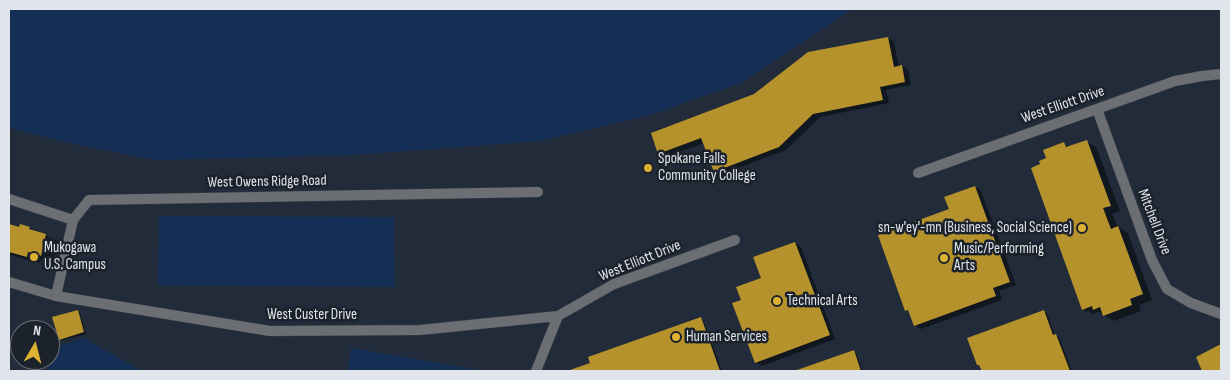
<!DOCTYPE html>
<style>
body{margin:0}
#map{position:relative;width:1230px;height:380px;overflow:hidden;background:#1b222b;font-family:"Sofia Sans Condensed",sans-serif}
canvas{display:block}
.frame{position:absolute;inset:0;border:10px solid #e0e4eb;pointer-events:none}
.north{position:absolute;left:10px;top:320px;width:50px;height:50px;box-sizing:border-box;background:#1b222b;border:1px solid #6a7078;border-radius:50%;rotate:8deg;font-size:14px;font-weight:700;line-height:20px;text-align:center;color:#e0e4eb}
.north::after{content:'';display:block;margin:auto;width:18px;height:22px;background:#ddb233;clip-path:polygon(50% 0,100% 100%,50% 72%,0 100%)}
</style>
<div id="map">
<canvas width="1230" height="380"></canvas>
<div class="frame"></div>
<div class="north">N</div>
</div>
<script>
const c = document.querySelector('canvas').getContext('2d');
c.lineJoin = 'round';
function paint(path, color) { c.fillStyle = color; c.fill(path, 'evenodd'); }
const shape = rows => new Path2D(rows.map(r => 'M' + r).join(''));
function stroke(path, color, width, dash) { c.strokeStyle = color; c.lineWidth = width; c.lineCap = dash ? 'butt' : 'round'; c.setLineDash(dash || []); c.stroke(path); }
function write(font, color, halo, rows, align = 'center') {
  c.font = font + ' "Sofia Sans Condensed",sans-serif'; c.lineWidth = 5; c.setLineDash([]); c.textBaseline = 'middle'; c.strokeStyle = halo; c.fillStyle = color; for (const [text, x, y, turn = 0] of rows) {
    c.save(); c.translate(x, y); c.rotate((+turn || 0) * Math.PI / 180); c.textAlign = isNaN(turn) ? turn : align; if (halo) c.strokeText(text, 0, 0); c.fillText(text, 0, 0); c.restore();
  }
}
paint(shape([
 [802,9,1221,9,1221,371,9,371,9,83],
 [20,330,50,330,50,360,20,360]
]), '#212b39');
paint(shape([
 [9,9,853,9,741,83,650,115,539,141,353,155,155,160,69,143,9,128],
 [159,216,394,217,395,287,158,285],
 [83,338,142,371,46,371,60,346],
 [351,348,486,371,348,371]
]), '#142e55');
paint(shape([
 [888,38,894,42,899,67,902,66,908,70,911,85,886,90,889,103,820,117,786,150,722,174,715,171,704,143,666,157,659,153,754,95],
 [1086,141,1096,147,1120,211,1112,214,1118,227,1128,233,1152,300,1139,305,1141,311,1114,321,1099,312,1093,314,1083,309,1042,165,1064,144,1070,147],
 [975,187,981,191,1016,285,999,291,1002,300,921,329,915,325,910,313,906,310,951,210],
 [9,225,20,228,29,228,59,242,53,262,41,259,40,263,9,255],
 [795,243,801,247,835,339,762,366,756,362,742,301],
 [77,311,80,313,86,334,62,340,60,339],
 [1044,312,1047,313,1055,336,1059,337,1072,371,983,371,981,367,978,365],
 [700,318,703,320,722,371,570,371],
 [854,351,856,353,863,371,797,371]
]), '#0007');
paint(shape([
 [888,37,894,67,902,65,905,82,880,87,883,100,813,114,779,147,714,172,701,138,658,154,651,133,754,94,808,52],
 [1087,140,1111,206,1103,208,1111,229,1118,226,1143,294,1130,299,1132,305,1103,316,1100,307,1093,310,1092,306,1082,310,1031,168,1040,164,1039,161,1046,158,1043,150,1064,142,1066,147],
 [975,186,1010,282,993,288,996,296,914,326,908,310,905,311,878,235,949,209,944,197],
 [9,224,19,227,20,224,30,227,29,229,46,234,41,256,28,252,27,257,9,252],
 [795,242,830,335,755,363,732,303,741,300,736,287,761,278,753,257],
 [78,310,84,332,59,340,52,317],
 [1044,310,1053,335,1056,334,1070,371,982,371,979,365,977,365,967,338],
 [701,317,720,371,571,371,570,370,590,363,588,357],
 [1221,344,1221,371,1202,371,1196,357],
 [854,350,861,371,797,371,797,370]
]), '#b6922c');
const street = shape([
 [1097,109,1152,260,1167,289,1191,303,1221,314],
 [918,173,1175,81,1202,76,1221,74],
 [9,199,73,220,89,200,538,192],
 [9,282,56,296,270,331,420,330,558,316],
 [56,296,73,220],
 [536,371,558,316,614,284,735,240]
]);
stroke(street, '#373d46', 11);
stroke(street, '#6b6e73', 10);
for (const [x, y, r, color] of [
 [648,168,5,"#ddb233"],
 [1082,228,5,"#ddb233"],
 [34,257,5,"#ddb233"],
 [944,258,5,"#ddb233"],
 [777,301,5,"#ddb233"],
 [676,337,5,"#ddb233"]
]) { const dot = new Path2D(); dot.arc(x, y, r, 0, 2 * Math.PI); c.fillStyle = color; c.fill(dot); stroke(dot, '#1b222b', 2); }
write('15px', '#e0e4eb', '#1b222b', [
 ["West Elliott Drive",1063,105,-19],
 ["West Owens Ridge Road",267,182,-1],
 ["Mitchell Drive",1154,222,69],
 ["West Elliott Drive",640,261,-22],
 ["West Custer Drive",312,315]
]);
write('15px', '#e0e4eb', '#1b222b', [
 ["Spokane Falls",658,159],
 ["Community College",658,176],
 ["sn-w'ey'-mn (Business, Social Science)",1072,228,"right"],
 ["Mukogawa",44,248],
 ["U.S. Campus",44,265],
 ["Music/Performing",954,249],
 ["Arts",954,266],
 ["Technical Arts",787,301],
 ["Human Services",686,337]
], 'left');
</script>
